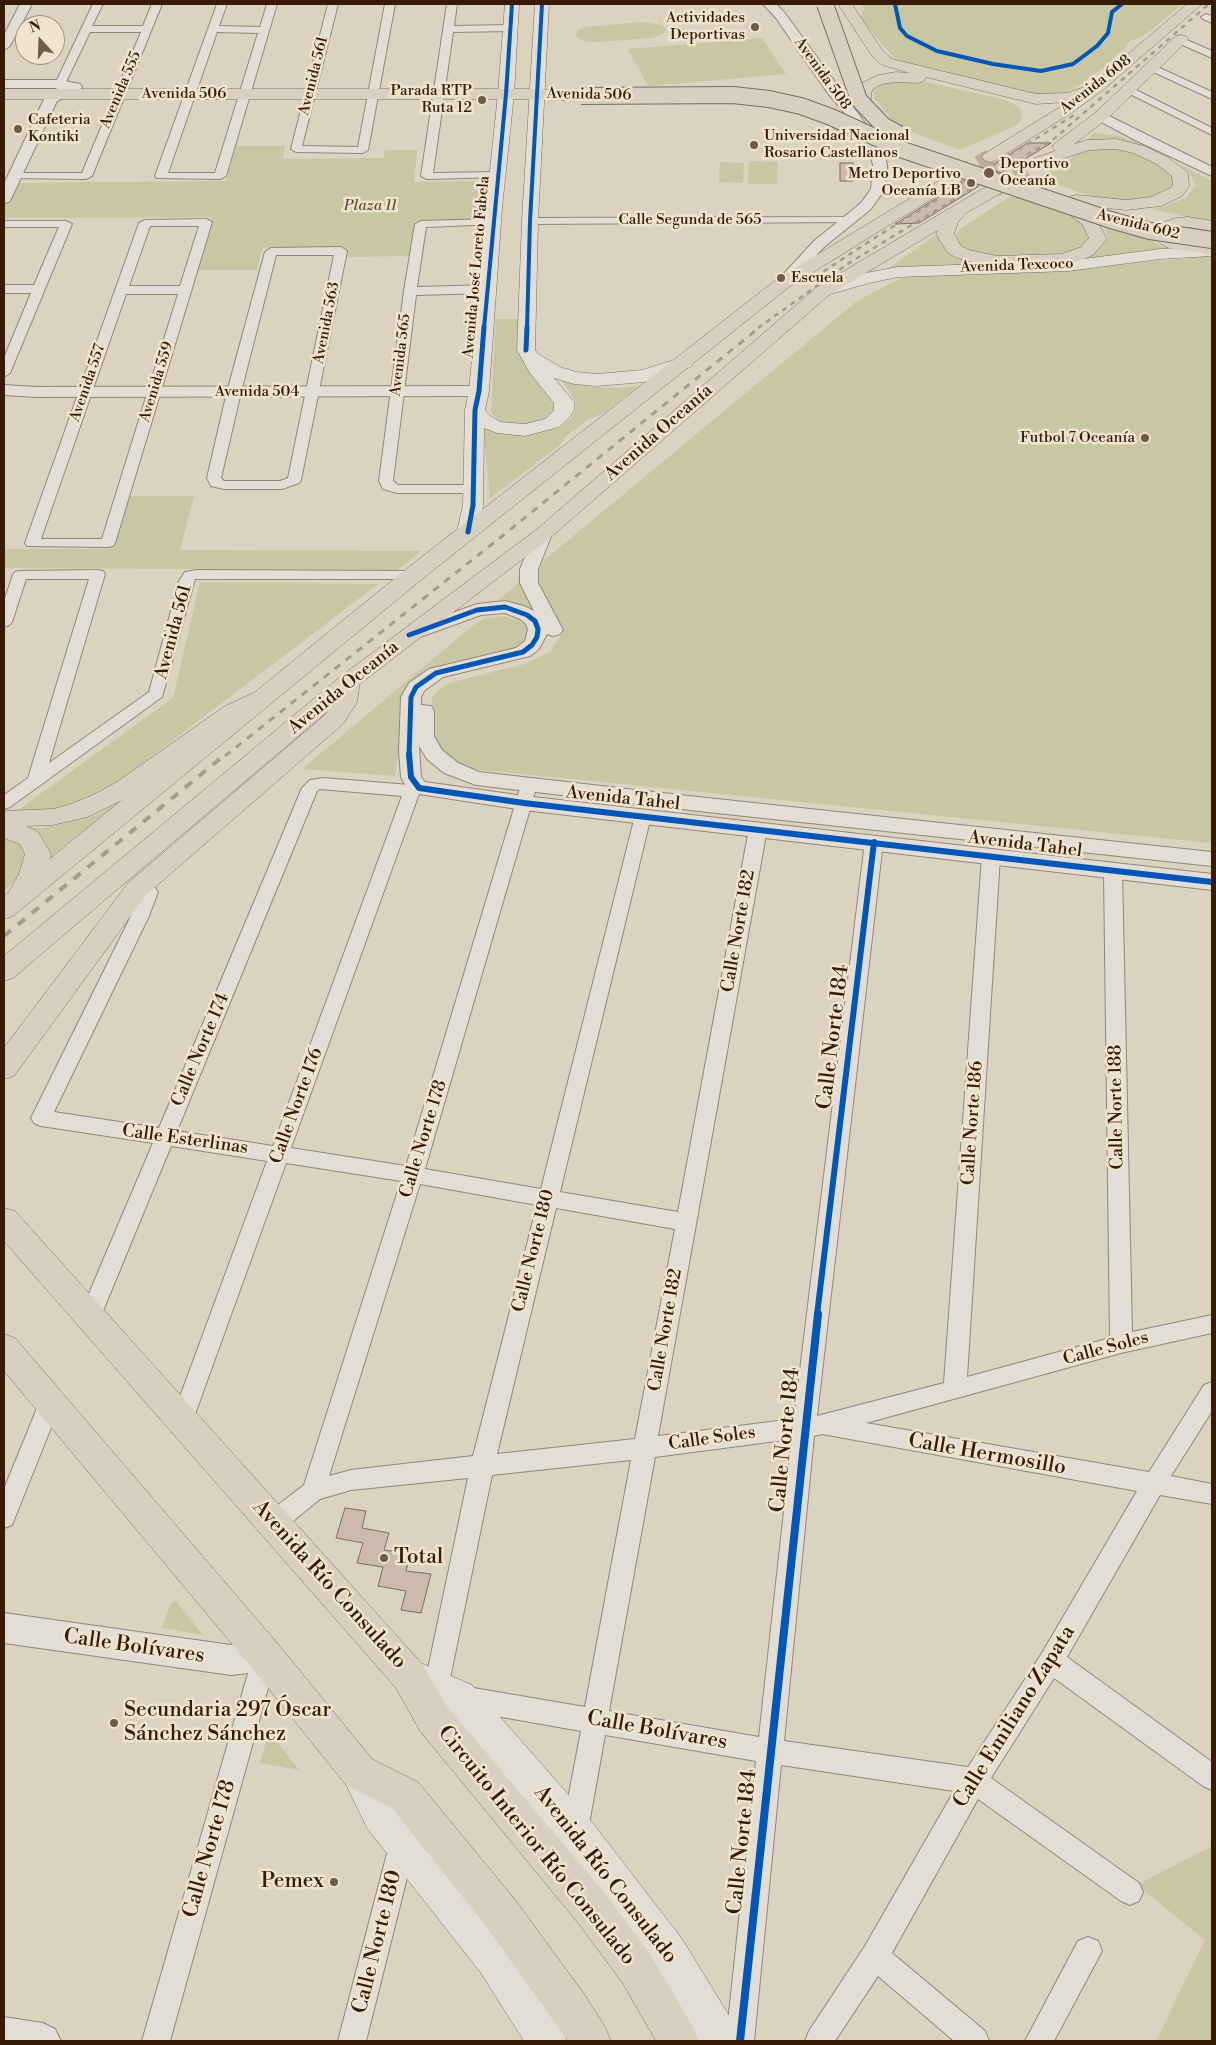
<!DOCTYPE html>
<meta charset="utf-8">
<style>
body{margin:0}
#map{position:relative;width:1216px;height:2045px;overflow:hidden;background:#dbd2c0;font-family:"Libre Bodoni",serif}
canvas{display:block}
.frame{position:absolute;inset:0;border:5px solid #371b06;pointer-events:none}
.north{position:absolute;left:15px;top:15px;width:50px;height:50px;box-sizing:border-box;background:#efe4ce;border:1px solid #a5947e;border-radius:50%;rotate:340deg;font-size:14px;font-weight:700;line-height:20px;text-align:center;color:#371b06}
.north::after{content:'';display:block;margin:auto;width:18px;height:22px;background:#705b47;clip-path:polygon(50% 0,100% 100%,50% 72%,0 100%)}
</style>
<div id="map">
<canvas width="1216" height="2045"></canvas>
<div class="frame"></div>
<div class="north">N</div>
</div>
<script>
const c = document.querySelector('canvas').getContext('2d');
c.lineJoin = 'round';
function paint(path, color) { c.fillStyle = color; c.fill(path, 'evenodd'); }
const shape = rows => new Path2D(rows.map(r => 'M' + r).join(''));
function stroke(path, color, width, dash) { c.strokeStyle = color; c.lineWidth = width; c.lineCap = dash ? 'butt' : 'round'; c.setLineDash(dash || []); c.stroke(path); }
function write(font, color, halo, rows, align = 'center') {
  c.font = font + ' "Libre Bodoni",serif'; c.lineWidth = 5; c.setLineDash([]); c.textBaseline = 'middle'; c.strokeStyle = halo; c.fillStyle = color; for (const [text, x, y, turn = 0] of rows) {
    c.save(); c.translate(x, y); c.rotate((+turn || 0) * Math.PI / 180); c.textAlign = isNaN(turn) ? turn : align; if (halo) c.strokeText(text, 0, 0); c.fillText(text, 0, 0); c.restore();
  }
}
paint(shape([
 [862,4,1182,4,1149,32,1135,40,1132,39,1123,50,1112,59,1115,60,1073,89,1058,95,1036,94,910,65,894,58,860,18,864,9],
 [643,22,661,25,666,28,666,32,653,38,598,42,584,41,576,36,578,30,585,27],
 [762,38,786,74,648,86,628,49],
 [896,80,917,80,1006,100,1020,108,1022,118,1017,125,960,150,912,132,892,120,875,99,873,91,881,84],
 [1094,133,1119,136,1146,146,1142,147,1086,141],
 [236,146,285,146,283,159,384,158,385,150,417,150,414,182,491,181,488,221,415,221,410,256,343,257,345,247,262,248,257,270,198,270,212,217,4,218,4,206,14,183,226,181],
 [1101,146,1138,152,1172,172,1175,183,1172,188,1159,196,1134,201,1101,199,1036,178,1086,149],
 [749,161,778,162,777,184,748,184],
 [720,162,744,163,743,183,719,182],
 [1179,164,1212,181,1212,223,1152,209,1165,206,1185,198,1196,186,1190,173],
 [1014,194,1063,211,1080,220,1089,237,1086,244,1079,249,1052,256,1000,258,975,254,958,245,956,234,960,229],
 [1103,222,1150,239,1160,246,1176,249,1069,263,1094,252,1102,246,1108,238],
 [939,233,940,242,948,249,996,264,886,270],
 [1212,256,1212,843,471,769,456,764,441,752,434,738,432,698,439,690,449,683,525,664,550,652,563,632,537,586,538,572,543,561,857,301,904,277,1069,269],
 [496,319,518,319,557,404,554,416,525,426,503,423,491,413],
 [562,381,591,387,620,388,638,386,604,413,589,419,566,436,560,445,490,498,483,428,495,431,539,432,565,424,574,415,576,408,575,400],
 [127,496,194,496,180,550,421,551,397,570,4,568,4,549,109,549],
 [524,578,543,619,493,605],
 [200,582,378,584,105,792,54,810,15,812,173,698],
 [503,616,520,621,530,630,523,647,406,690,395,776,302,769,476,623,484,619],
 [129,795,51,856,46,843,39,836,21,827,41,828,83,819,99,813],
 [4,839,21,844,28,851,26,870,4,891],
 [176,1601,203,1635,162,1628,171,1603],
 [269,1731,299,1770,260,1763],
 [1212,1846,1212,2041,1156,2041,1205,1940,1137,1885]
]), '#c8c6a3');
const building = shape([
 [1027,143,1051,143,1002,173,984,167,997,162,1027,143],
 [840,163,853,163,853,181,840,181,840,163],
 [964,181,979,186,919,223,895,224,964,181],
 [345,1508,366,1511,362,1528,389,1533,384,1550,410,1554,406,1571,431,1574,421,1613,401,1610,406,1591,378,1586,383,1567,357,1563,363,1543,336,1538,345,1508]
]);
paint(building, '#ccbaae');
stroke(building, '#786e62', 1);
stroke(shape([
 [958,176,990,157],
 [995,189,1026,170]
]), '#baad9b', 16, [16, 8]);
const minor = shape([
 [93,4,103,4,92,26,143,26,152,4,162,4,92,176,86,179,11,178,9,176,11,174,15,173,82,173,141,32,90,32,65,84,64,86,56,86,55,84,93,4],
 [217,4,227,4,219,26,260,27,267,4,277,4,226,176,220,179,157,178,155,176,217,4],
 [217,32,258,33,215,173,168,173,217,32],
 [328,4,338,4,302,146,358,147,385,4,395,4,368,150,363,153,296,152,291,149,328,4],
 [447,4,457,4,454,26,510,25,515,28,510,31,453,32,433,173,498,172,502,173,504,175,502,177,427,179,421,176,447,4],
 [1206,14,1212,16,1212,23,1203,19,1201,17,1206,14],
 [1180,37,1212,51,1212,58,1176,42,1175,40,1180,37],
 [1151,64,1212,92,1212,99,1147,69,1147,65,1151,64],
 [1128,86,1212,128,1212,135,1124,91,1123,89,1124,87,1128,86],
 [851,217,857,220,855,222,530,224,524,221,530,218,851,217],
 [206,219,212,222,115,543,113,546,108,547,27,546,25,543,139,223,145,220,206,219],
 [150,226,199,226,180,286,129,286,150,226],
 [126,294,178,294,102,539,41,539,126,294],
 [494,219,498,220,500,222,498,224,426,227,417,287,488,285,494,289,488,293,416,295,393,481,398,485,474,485,481,489,474,493,397,493,383,489,379,481,404,291,415,224,421,221,494,219],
 [4,221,66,221,72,224,10,373,4,377,4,358,31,293,4,293,4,285,34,285,59,227,4,227,4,221],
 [341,247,347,251,301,480,299,483,282,489,224,489,211,486,207,478,227,392,265,252,271,248,341,247],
 [276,255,334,255,288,478,280,481,224,481,221,478,241,392,276,255],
 [98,570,103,571,105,574,49,763,149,692,179,581,185,572,197,570,413,571,418,572,420,575,418,578,413,579,195,579,162,697,10,807,4,809,4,795,28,778,89,579,26,579,12,622,9,625,4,627,4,601,13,575,15,572,20,571,98,570],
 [323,778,410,785,419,783,425,784,427,788,425,792,419,794,291,1148,406,1166,521,785,523,781,529,780,535,781,537,785,425,1169,541,1189,635,816,637,812,643,810,649,812,651,816,560,1192,678,1212,749,829,752,825,758,823,764,825,767,829,658,1436,794,1419,865,842,868,838,874,836,880,838,883,842,817,1416,944,1383,982,857,985,853,991,851,997,853,1000,857,967,1377,1110,1338,1104,871,1107,867,1113,865,1119,867,1122,871,1132,1332,1212,1315,1212,1333,1121,1353,866,1423,1149,1472,1204,1385,1212,1382,1212,1411,1171,1476,1212,1484,1212,1504,1160,1495,1067,1657,1212,1762,1212,1790,1203,1786,1054,1678,991,1778,1139,1883,1143,1892,1139,1901,1130,1905,1121,1901,978,1799,892,1953,985,2031,989,2041,954,2041,878,1976,835,2041,805,2041,809,2031,865,1946,954,1791,781,1765,754,2041,726,2041,756,1761,605,1735,588,1830,584,1839,575,1843,566,1839,562,1830,581,1731,462,1710,453,1707,450,1698,453,1689,462,1686,585,1707,631,1460,492,1475,448,1688,445,1697,436,1700,427,1697,424,1688,468,1478,351,1490,320,1499,281,1531,273,1534,265,1531,261,1523,265,1515,304,1485,401,1181,286,1163,190,1428,182,1431,174,1428,171,1421,267,1161,171,1146,98,1323,90,1326,82,1323,79,1317,153,1143,41,1126,34,1123,31,1118,131,916,140,892,143,888,149,886,155,888,158,892,149,916,54,1112,159,1128,302,788,310,780,323,778],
 [320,789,402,796,273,1146,177,1131,317,791,320,789],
 [420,1184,537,1205,473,1456,351,1470,329,1476,420,1184],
 [556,1208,675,1229,635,1439,497,1454,556,1208],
 [822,1434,1137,1491,1042,1653,968,1767,784,1741,814,1436,822,1434],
 [792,1439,759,1737,609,1711,655,1457,792,1439],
 [50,1393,58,1396,61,1403,12,1525,4,1528,4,1489,42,1396,50,1393],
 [265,1644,274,1648,277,1656,170,2041,142,2041,253,1656,256,1648,265,1644],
 [403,1829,412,1833,416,1842,366,2041,338,2041,390,1842,394,1833,403,1829],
 [1088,1937,1098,1941,1102,1951,1054,2041,1025,2041,1078,1941,1088,1937]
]);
const tertiary = shape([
 [20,4,32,4,10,46,4,50,4,35,20,4],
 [763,4,776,4,784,12,883,148,887,165,885,189,871,209,824,247,788,286,783,288,778,286,775,283,778,280,814,241,861,203,871,189,873,165,869,148,852,122,827,92,776,18,763,4],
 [4,80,60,80,80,84,82,87,80,90,71,90,69,95,57,101,11,199,9,202,4,203,4,184,44,99,58,90,56,88,4,88,4,80],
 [1101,112,1212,167,1212,176,1135,140,1096,119,1094,116,1101,112],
 [4,385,36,387,479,386,485,387,487,391,485,395,479,396,36,397,4,395,4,385],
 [543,529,549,530,552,534,538,569,538,583,563,630,560,634,553,636,547,634,539,649,530,656,443,677,424,691,421,697,421,705,431,706,434,711,434,736,442,750,458,763,479,772,707,798,1212,852,1212,866,707,812,476,785,444,773,427,759,419,746,421,777,425,782,524,796,1212,874,1212,890,524,810,412,793,408,790,401,777,399,751,401,697,409,683,429,669,516,648,525,641,528,629,526,624,520,619,505,613,481,615,409,641,402,639,399,635,402,631,477,604,505,601,524,606,534,611,520,583,520,569,534,534,537,530,543,529],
 [4,1613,231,1645,265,1641,276,1645,280,1656,276,1667,265,1671,231,1675,4,1643,4,1613],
 [4,2017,43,2023,55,2029,61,2041,4,2041,4,2017]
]);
const secondary = shape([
 [505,4,519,4,514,94,502,208,489,391,485,410,490,416,501,422,525,424,545,419,554,410,554,403,530,373,517,350,522,221,535,4,549,4,538,221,535,350,538,354,560,367,576,372,597,374,642,370,684,357,691,359,693,363,691,367,644,382,597,386,574,384,554,378,574,402,574,410,570,417,559,427,525,436,497,433,484,428,483,505,479,532,475,536,468,538,461,536,457,532,463,505,465,410,469,391,486,208,498,94,505,4],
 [1212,246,1212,256,1160,259,1068,271,898,277,869,283,823,296,817,295,814,291,817,287,860,274,898,267,1068,261,1160,249,1212,246],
 [409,1658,472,1685,588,1817,682,1939,736,2027,742,2041,699,2041,654,1967,562,1843,446,1711,396,1688,391,1676,396,1664,409,1658],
 [359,1753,372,1759,393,1802,509,1945,561,2027,567,2041,524,2041,481,1973,367,1828,340,1772,346,1759,359,1753]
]);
const primary = shape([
 [4,89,537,89,581,91,586,93,589,96,586,99,581,101,537,99,4,99,4,89],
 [839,120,866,133,884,148,882,151,870,151,854,139,833,128,831,125,833,122,839,120],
 [1188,217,1212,221,1212,231,1188,227,1179,228,1174,230,1172,234,1180,240,1212,245,1212,255,1169,248,1161,244,1154,234,1161,223,1176,218,1188,217]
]);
const trunk = shape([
 [838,4,852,4,882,50,892,59,1036,94,1067,93,1093,84,1187,4,1202,4,1103,90,1071,113,996,160,990,162,984,160,982,157,984,154,1068,102,1036,104,926,77,924,81,919,83,896,82,882,84,873,89,871,93,872,105,869,108,859,108,856,105,855,93,862,83,878,75,896,72,910,73,882,65,872,56,838,4],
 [1181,35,1186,36,1188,39,1186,42,1107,119,1074,144,1087,140,1116,139,1144,146,1167,157,1186,171,1188,174,1189,186,1182,196,1161,206,1126,210,1076,205,1095,217,1107,239,1093,255,1077,262,1062,264,997,266,976,263,957,258,948,253,936,234,938,230,829,295,550,538,356,687,13,978,4,981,4,956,340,677,536,530,817,287,989,185,1001,185,1003,189,1001,193,966,213,958,222,954,234,961,246,969,250,997,256,1062,254,1081,247,1089,238,1082,224,1057,205,1059,201,1069,201,1071,196,1077,195,1126,200,1151,197,1170,188,1173,185,1172,176,1155,163,1133,153,1116,149,1089,150,1041,166,1035,164,1033,161,1035,158,1055,151,1052,147,1054,144,1095,113,1176,36,1181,35],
 [958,171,964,173,966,176,964,179,789,287,421,580,13,916,4,919,4,896,405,570,777,279,952,173,958,171]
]);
const motorway = shape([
 [348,675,356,677,360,682,357,702,343,724,146,895,14,1076,4,1079,4,1048,128,883,326,714,333,702,336,682,340,677,348,675],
 [271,685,279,687,283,692,279,697,241,716,215,733,135,794,87,817,53,825,26,826,38,832,51,854,45,874,27,905,18,908,9,905,5,899,19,874,25,854,20,844,4,838,4,811,53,809,71,804,93,795,117,782,225,706,271,685],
 [4,1208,15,1211,422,1664,446,1705,607,1896,650,1954,693,2027,699,2041,656,2041,622,1982,579,1924,420,1731,396,1688,4,1241,4,1208],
 [4,1334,15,1338,278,1644,372,1759,418,1782,516,1901,584,1994,605,2027,611,2041,568,2041,488,1929,392,1808,346,1785,252,1668,4,1371,4,1334]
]);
stroke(minor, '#90877b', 2);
stroke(tertiary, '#90877b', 2);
stroke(secondary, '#786e62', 1);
stroke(primary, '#786e62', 1);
stroke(trunk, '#786e62', 1);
stroke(motorway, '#786e62', 1);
paint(minor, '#e3ded5');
paint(tertiary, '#e3ded5');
paint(secondary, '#e3ded5');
paint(primary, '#d8cfc0');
paint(trunk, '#d8cfc0');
paint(motorway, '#d8cfc0');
stroke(shape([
 [815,277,873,239,1076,114],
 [758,328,849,263,1055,138,1209,4]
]), '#a29c93', 2.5, [5, 5]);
stroke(shape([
 [225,756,501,537,760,327]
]), '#a29c93', 3, [7, 7]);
stroke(shape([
 [4,936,226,754]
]), '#a29c93', 4, [9, 9]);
const primaryBridge = shape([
 [825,4,859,100,884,126,899,134],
 [581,96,733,95,769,99,801,106,831,117,903,150,1111,220,1150,231,1212,240]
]);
stroke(primaryBridge, '#786e62', 18, []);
stroke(primaryBridge, '#d8cfc0', 16);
stroke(shape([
 [895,4,900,28,907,36,937,51,993,64,1041,71,1073,64,1097,46,1108,33,1112,12,1122,4],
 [484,328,506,94,512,4],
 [527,328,530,221,542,4]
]), '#0057b8', 4);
stroke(shape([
 [526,350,527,327],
 [468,532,473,505,475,410,479,391,484,327],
 [409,635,477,610,505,607,527,615,535,621,538,629,537,637,532,645,523,652,436,673,416,687,411,697,409,756]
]), '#0057b8', 5);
stroke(shape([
 [409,754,411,777,419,788,524,803,1212,882],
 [817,1315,874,842]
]), '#0057b8', 6);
stroke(shape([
 [740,2041,818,1314]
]), '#0057b8', 8);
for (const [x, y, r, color] of [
 [755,27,5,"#705b47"],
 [482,100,5,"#705b47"],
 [18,129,5,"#705b47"],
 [754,145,5,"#705b47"],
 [989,173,6,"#705b47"],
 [971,183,5,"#705b47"],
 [781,278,5,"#705b47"],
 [1145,438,5,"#705b47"],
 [384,1558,5,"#705b47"],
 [114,1723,5,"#705b47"],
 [334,1882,5,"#705b47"]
]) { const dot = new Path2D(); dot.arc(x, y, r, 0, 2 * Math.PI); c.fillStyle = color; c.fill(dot); stroke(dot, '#efe4ce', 2); }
write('15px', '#371b06', '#efe4ce', [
 ["Actividades",745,18],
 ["Deportivas",745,35],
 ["Parada RTP",472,91],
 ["Ruta 12",472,108],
 ["Cafeteria",28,120,"left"],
 ["Kontiki",28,137,"left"],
 ["Universidad Nacional",764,136,"left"],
 ["Rosario Castellanos",764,153,"left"],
 ["Deportivo",1000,164,"left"],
 ["Oceanía",1000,181,"left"],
 ["Metro Deportivo",961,174],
 ["Oceanía LB",961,191],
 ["Escuela",791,278,"left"],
 ["Futbol 7 Oceanía",1135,438]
], 'right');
write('15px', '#371b06', '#efe4ce', [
 ["Avenida 508",822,74,54],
 ["Avenida 561",314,76,-76],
 ["Avenida 608",1096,85,-38],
 ["Avenida 555",121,90,-67],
 ["Avenida 506",184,94],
 ["Avenida 506",589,95,1],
 ["Calle Segunda de 565",690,220],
 ["Avenida 602",1138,225,14],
 ["Avenida Texcoco",1017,266,-2],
 ["Avenida José Loreto Fabela",477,267,-85],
 ["Avenida 563",327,323,-79],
 ["Avenida 565",401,355,-83],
 ["Avenida 559",157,382,-73],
 ["Avenida 557",88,383,-71],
 ["Avenida 504",257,392]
]);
write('italic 15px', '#5e4c2e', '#efe4ce', [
 ["Plaza 11",370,206]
]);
write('18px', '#371b06', '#efe4ce', [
 ["Avenida Oceanía",659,433,-41],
 ["Avenida 561",174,632,-75],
 ["Avenida Oceanía",344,688,-39],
 ["Avenida Tahel",623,799,6],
 ["Avenida Tahel",1025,845,7],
 ["Calle Norte 182",739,931,-80],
 ["Calle Norte 174",201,1050,-67],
 ["Calle Norte 176",297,1106,-70],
 ["Calle Norte 188",1117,1107,-91],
 ["Calle Norte 186",973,1123,-86],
 ["Calle Norte 178",424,1139,-73],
 ["Calle Esterlinas",185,1140,8],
 ["Calle Norte 180",534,1251,-76],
 ["Calle Norte 182",666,1330,-80],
 ["Calle Soles",1106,1349,-15],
 ["Calle Soles",712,1439,-8]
]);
write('21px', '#371b06', '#efe4ce', [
 ["Calle Norte 184",834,1037,-83],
 ["Calle Norte 184",786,1440,-84],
 ["Calle Hermosillo",987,1455,10],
 ["Avenida Río Consulado",329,1585,48],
 ["Calle Bolívares",134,1647,8],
 ["Calle Emiliano Zapata",1015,1717,-58],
 ["Calle Bolívares",657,1731,10],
 ["Calle Norte 184",743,1842,-84],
 ["Circuito Interior Río Consulado",536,1846,51],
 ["Calle Norte 178",210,1849,-74],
 ["Avenida Río Consulado",605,1875,52],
 ["Calle Norte 180",378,1942,-76]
]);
write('21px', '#371b06', '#efe4ce', [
 ["Total",394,1558],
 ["Secundaria 297 Óscar",124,1711],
 ["Sánchez Sánchez",124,1735],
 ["Pemex",324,1882,"right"]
], 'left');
</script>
